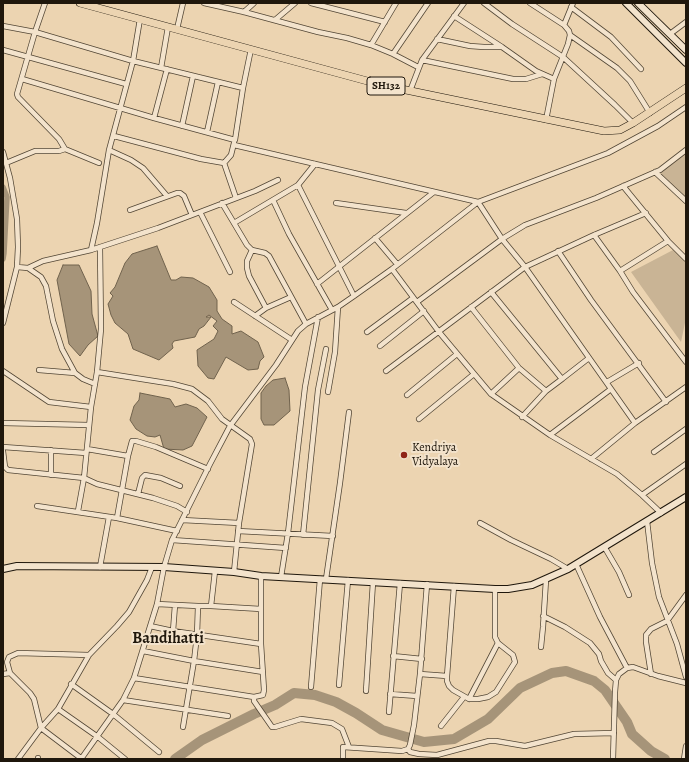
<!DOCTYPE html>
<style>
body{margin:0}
#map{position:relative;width:689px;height:762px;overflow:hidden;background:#ecd4b1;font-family:Alegreya,serif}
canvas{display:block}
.frame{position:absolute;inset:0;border:4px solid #1f170c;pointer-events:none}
</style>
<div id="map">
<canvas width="689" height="762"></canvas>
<div class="frame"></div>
</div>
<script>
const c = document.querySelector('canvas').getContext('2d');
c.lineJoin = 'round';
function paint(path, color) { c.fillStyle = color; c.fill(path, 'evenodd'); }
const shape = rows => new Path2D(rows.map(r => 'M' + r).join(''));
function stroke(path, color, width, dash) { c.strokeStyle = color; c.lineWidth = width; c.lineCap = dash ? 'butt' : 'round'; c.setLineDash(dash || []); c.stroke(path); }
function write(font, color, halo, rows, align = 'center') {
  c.font = font + ' Alegreya,serif'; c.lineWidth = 4; c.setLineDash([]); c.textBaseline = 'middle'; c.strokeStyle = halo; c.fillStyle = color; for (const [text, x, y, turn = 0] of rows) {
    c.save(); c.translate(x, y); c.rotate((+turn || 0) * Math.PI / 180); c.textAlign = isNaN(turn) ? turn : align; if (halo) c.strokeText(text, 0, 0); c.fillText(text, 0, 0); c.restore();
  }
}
paint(shape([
 [686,153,686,198,659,173],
 [673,250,686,263,686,318,681,342,631,272]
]), '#c9b495');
const water = shape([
 [157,246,171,280,176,280,181,277,193,278,209,287,217,300,217,311,222,319,232,326,232,334,241,331,258,342,264,357,260,361,258,369,248,370,226,357,214,379,208,378,198,366,197,350,214,339,218,331,213,326,217,321,209,315,206,317,211,317,204,326,199,329,195,337,174,341,172,344,173,348,159,360,133,349,128,334,115,323,111,315,108,304,113,296,110,293,115,287,125,263,132,254,157,246],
 [63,265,79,265,91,291,92,314,98,336,88,345,80,356,69,344,57,280,63,265],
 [285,378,289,390,290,411,274,425,264,425,261,419,261,393,266,386,273,380,285,378],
 [140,393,170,399,175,407,186,404,197,408,207,417,192,446,183,450,164,449,160,435,155,437,147,436,136,429,130,420,134,406,139,400,140,393]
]);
paint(water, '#a69479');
stroke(water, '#70624d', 1);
stroke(shape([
 [3,187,7,197,4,253,3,259]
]), '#a69479', 5.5);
stroke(shape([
 [175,759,202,740,254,714,275,705,294,693,315,695,336,702,356,713,382,730,424,742,454,739,488,719,520,688,552,673,566,671,594,681,605,690,627,722,632,734,651,751,665,759]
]), '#a69479', 10);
const street = shape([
 [45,3,35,32,17,94,18,97,59,139,65,149],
 [204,3,244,12,318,32,347,38,371,45,393,54,418,67],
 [311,3,385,22],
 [484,3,512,24,563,57,615,105,633,123],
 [530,3,564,25,569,31,570,35,568,44,554,79,546,120],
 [571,7,611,37,641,69],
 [244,12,254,3],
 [454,16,502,47,536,71,554,79],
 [275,20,295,3],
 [564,25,573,3],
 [3,26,35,32,133,61,243,88],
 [177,29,183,3],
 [670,34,686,22],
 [570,35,617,68,630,81,650,113],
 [437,39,470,46,484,47,502,47],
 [371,45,396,3],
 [3,50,126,84],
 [393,54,428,3],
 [422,60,513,79,526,79,542,74],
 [161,68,168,27],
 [22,79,154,118,235,140,243,88,251,49],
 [410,91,422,60,464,3],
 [154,118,167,69],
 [182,126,193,76],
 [207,132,218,82],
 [114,136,201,159,224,163,231,155,234,143],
 [234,145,478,202,502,239,525,267,635,423],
 [109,150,131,160,143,168,167,196],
 [3,152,10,178,17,219,18,247,17,267,3,323],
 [6,163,35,151,59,151,65,149,99,163],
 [224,163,236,198],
 [655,172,686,201],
 [298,185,354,296],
 [623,186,668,241,686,259],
 [273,200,289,234,332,310],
 [222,203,247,245,252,250,265,253,269,256,306,324],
 [336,203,406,213],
 [130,210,177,193,180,193,184,196,192,215],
 [200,212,230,272],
 [234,223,298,185,315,164],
 [594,235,620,271,633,292,686,362],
 [375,238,397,264],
 [91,250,97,223,109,150,133,61,140,19],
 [252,250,247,261,247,268,249,276,266,308],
 [558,251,591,300,666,402],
 [17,267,28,268,41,277,46,286,53,321,62,349,75,373,83,379,95,384],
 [28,268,43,261,91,250,158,228,255,191,278,180],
 [392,269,439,332,491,394,550,435,617,474,642,495,661,513],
 [620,271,668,241],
 [317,284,434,192],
 [491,292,562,379,589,358],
 [234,302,292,340],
 [417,302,502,239,525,225,596,198,660,170,686,150],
 [471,307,519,368,546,391],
 [255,316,266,308,291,297],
 [367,332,413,298],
 [380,346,424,311],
 [39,370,75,373],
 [3,371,49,402,91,407],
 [386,371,525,267,594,235,646,213],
 [97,372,173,384,192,389,208,401,222,419,250,439,252,444,239,523,234,572],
 [607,382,639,363],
 [328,392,335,352,338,307],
 [491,394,519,368],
 [407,395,457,354],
 [522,417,546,391,562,379],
 [419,419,474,374],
 [3,423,89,425],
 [550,435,611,389],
 [3,447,86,453],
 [87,449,128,456],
 [51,450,51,475],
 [3,451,5,467,8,470,84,478,97,484,153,498,177,506,187,512],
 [654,452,686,429],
 [591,459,635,423,686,387],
 [138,494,142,478,145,475,161,478,180,486],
 [642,495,686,464],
 [37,506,117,518,177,531],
 [78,511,84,478,91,407,97,372,101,329,100,247],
 [117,518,128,456,132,441,136,441,156,447,208,469],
 [182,520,239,523],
 [647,521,652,563,659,597,677,644,686,677],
 [480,523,511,540,551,559,568,569],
 [238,531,333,536],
 [303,535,318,390,326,349],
 [172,540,286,548],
 [605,548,619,572,629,595],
 [576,564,600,617,627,668],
 [100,567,109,517],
 [281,577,288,533,305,387,318,317],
 [326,579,340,483,349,412],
 [454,586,447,676,447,681,449,686,453,690,469,699,478,699,488,697,496,692,515,662,513,655,498,643,495,637,495,589],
 [157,604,198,606],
 [211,606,261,609],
 [543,616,565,627,590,643,599,654,601,661,608,673,616,680],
 [150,626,173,631,261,644],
 [173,631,175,605],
 [541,647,543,627,546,580],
 [143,651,194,661,263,672],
 [393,656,422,659],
 [3,674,10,673],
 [420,674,447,676],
 [651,674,646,642,646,635,651,629,667,621,686,595],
 [134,678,254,697,263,695,264,690,261,644,261,576],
 [71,684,113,714,159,752],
 [339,685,348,580],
 [311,687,320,579],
 [366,691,373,582],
 [390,694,417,696],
 [254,697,254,701,272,727,275,727,301,719,332,723,342,729,349,747],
 [469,699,498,643],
 [123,700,228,716],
 [58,709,98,737,125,759],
 [389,712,400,583],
 [441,726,464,697],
 [183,727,194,661,197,635,198,606,211,606,215,571],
 [408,749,410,752,419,754,437,755,489,741,496,741,525,746,574,734,614,733],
 [38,758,38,759],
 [18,759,41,728,58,709,89,655,117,626,129,612,147,580,152,567],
 [81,759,123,700,134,678,157,604,164,567,172,540,210,464,230,426,276,365,298,331,306,324,338,307,354,296,392,269,478,202,608,153,658,126,686,107],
 [82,759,41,728,34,699,30,693,10,673,7,662,9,657,18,653,89,655],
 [343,759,343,747,402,751,408,749,410,745,414,725,420,674,427,584],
 [613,759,615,692,616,680,619,674,627,668,633,667,658,676,686,683],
 [684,759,686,746]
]);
const secondary = shape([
 [626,3,686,63],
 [638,3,686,50],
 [3,569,17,566,164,567,234,572,261,576,495,589,508,589,532,585,568,569,686,497]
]);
const primary = shape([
 [80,3,382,85,604,131,620,130,633,123,686,88]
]);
stroke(street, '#524635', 6);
stroke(secondary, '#1f170c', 8);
stroke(primary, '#1f170c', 8);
stroke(street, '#f3e3cc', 4.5);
stroke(secondary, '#f3e3cc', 6);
stroke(primary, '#ecd4b1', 7);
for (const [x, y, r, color] of [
 [404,455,4,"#8f2418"]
]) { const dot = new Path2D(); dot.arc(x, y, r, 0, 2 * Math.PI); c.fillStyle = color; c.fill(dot); stroke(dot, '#f3e3cc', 1.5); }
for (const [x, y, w] of [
 [386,86,38]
]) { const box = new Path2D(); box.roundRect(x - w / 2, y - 9, w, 18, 3); c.fillStyle = '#f3e3cc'; c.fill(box); stroke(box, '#1f170c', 1); }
write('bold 11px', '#1f170c', null, [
 ["SH132",386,86]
]);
write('12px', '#1f170c', '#f3e3cc', [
 ["Kendriya",412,448],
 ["Vidyalaya",412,462]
], 'left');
write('bold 16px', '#1f170c', '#f3e3cc', [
 ["Bandihatti",168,639]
]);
</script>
